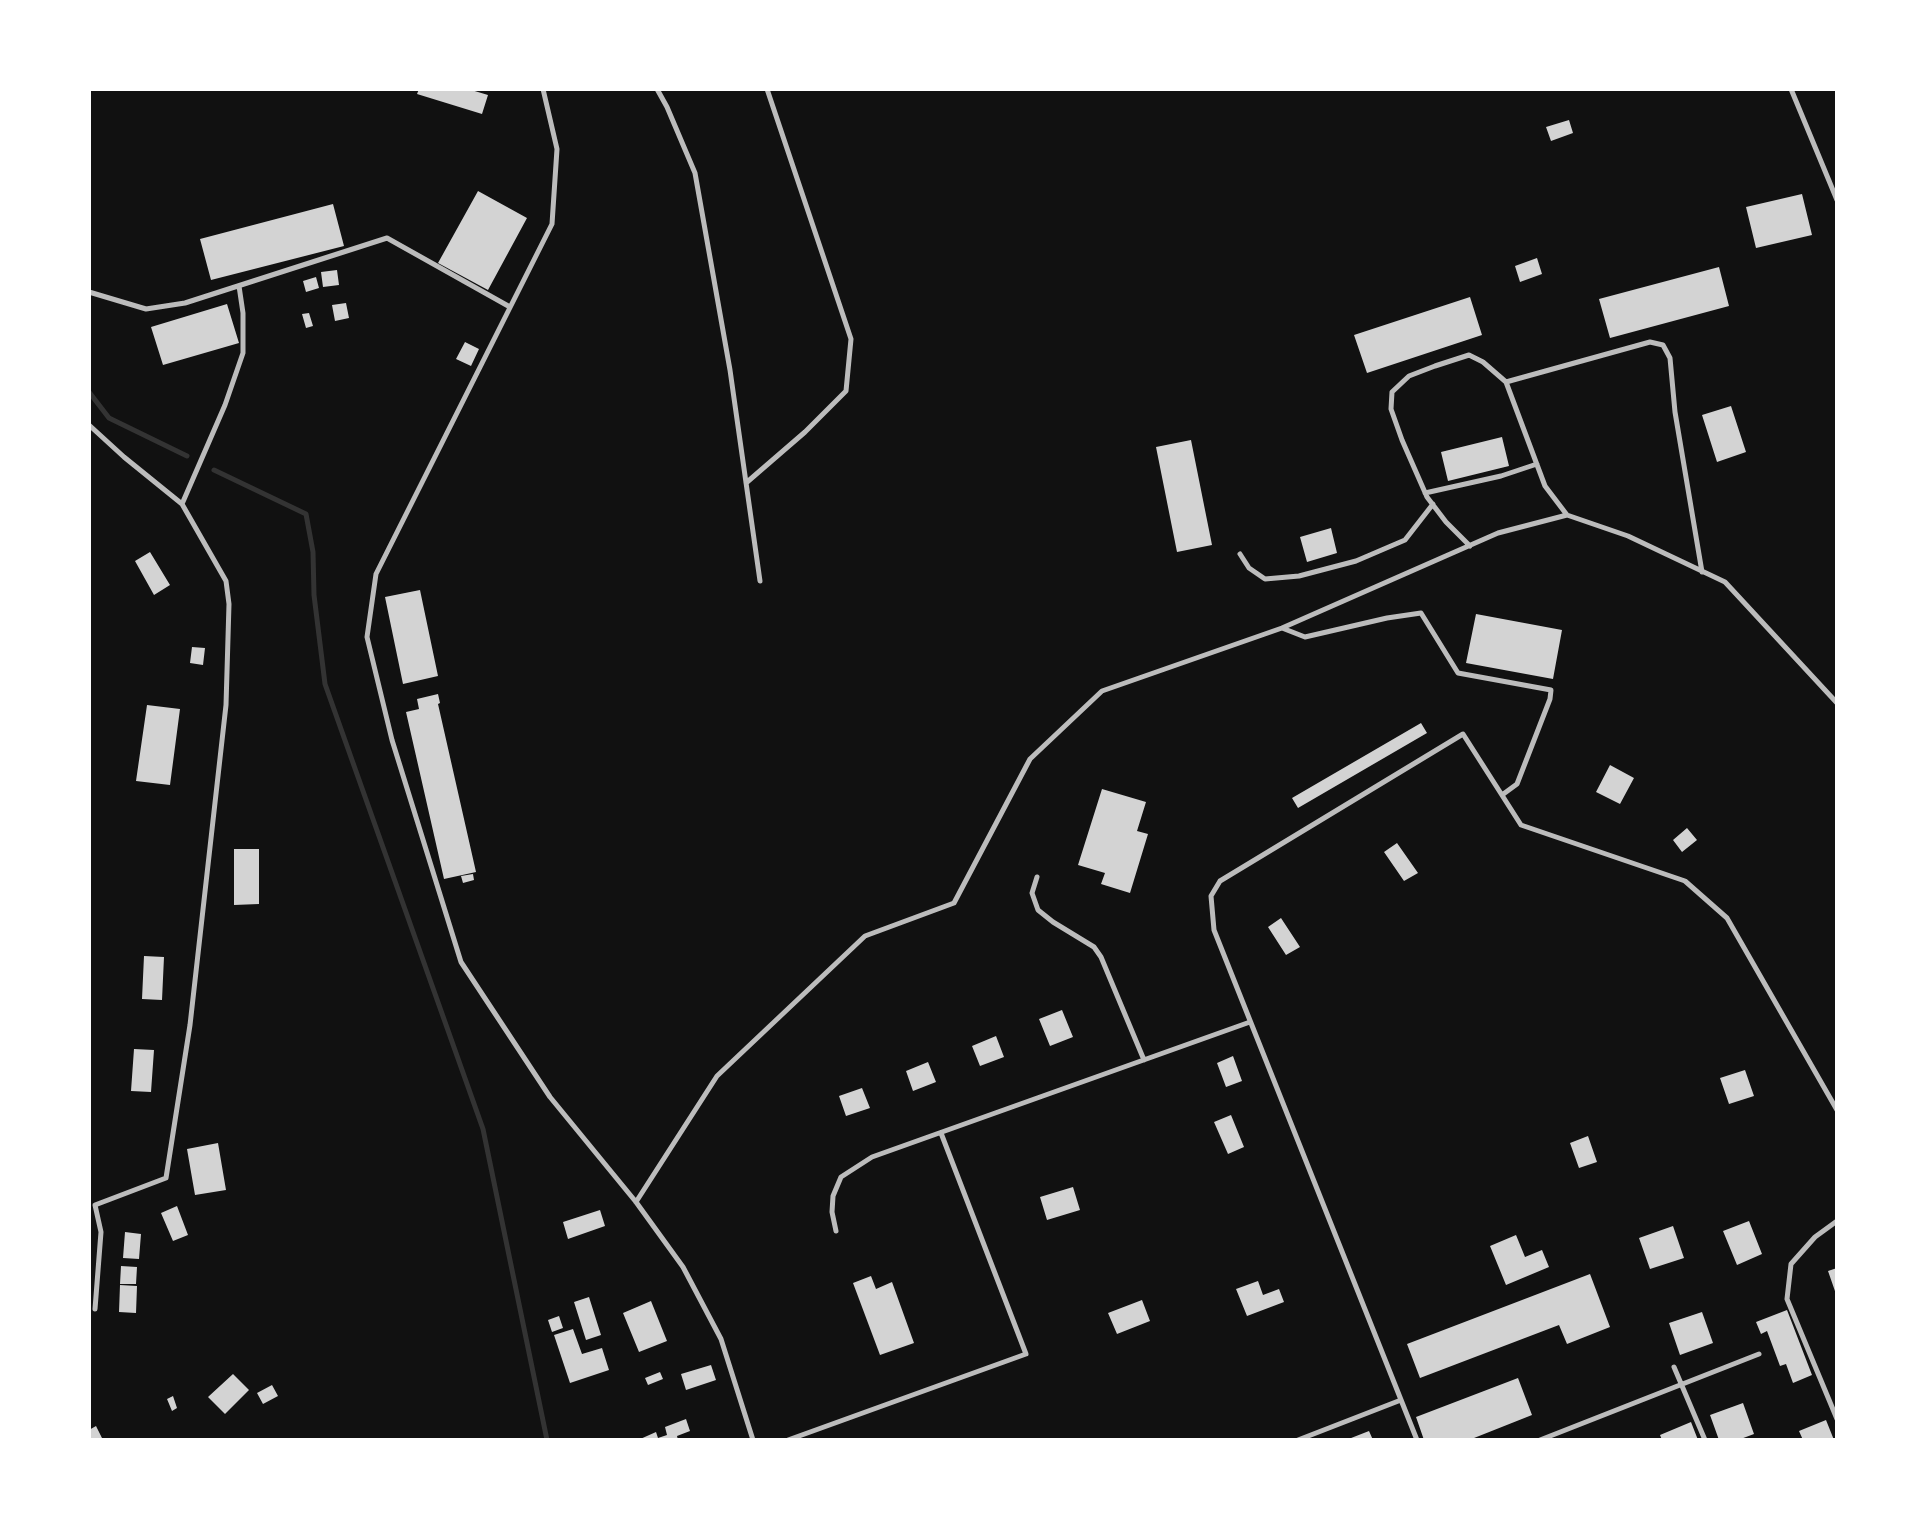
<!DOCTYPE html>
<style>
body{margin:0}
#map{position:relative;width:1926px;height:1529px;overflow:hidden;background:#111;font-family:"Titillium Web",sans-serif}
canvas{display:block}
.frame{position:absolute;inset:0;border:91px solid #fff;pointer-events:none}
</style>
<div id="map">
<canvas width="1926" height="1529"></canvas>
<div class="frame"></div>
</div>
<script>
const c = document.querySelector('canvas').getContext('2d');
c.lineJoin = 'round';
const shape = rows => new Path2D(rows.map(r => 'M' + r).join(''));
function stroke(path, color, width, dash) { c.strokeStyle = color; c.lineWidth = width; c.lineCap = dash ? 'butt' : 'round'; c.setLineDash(dash || []); c.stroke(path); }
function paint(path, color) { c.fillStyle = color; c.fill(path, 'evenodd'); }
stroke(shape([
 [89,392,109,418,187,456],
 [214,470,306,514,313,552,314,595,325,684,483,1129,547,1440]
]), '#333', 5);
paint(shape([
 [419,89,468,89,488,95,482,114,417,94],
 [1569,120,1573,133,1551,141,1546,127],
 [478,191,527,218,488,290,438,263],
 [1802,194,1812,235,1756,248,1746,207],
 [333,204,344,246,211,280,200,239],
 [1537,258,1542,274,1520,282,1515,266],
 [1719,267,1729,306,1610,338,1599,299],
 [337,270,339,285,323,287,321,272],
 [316,277,319,288,306,292,303,281],
 [1470,297,1482,335,1367,373,1354,335],
 [346,303,349,318,335,321,332,305],
 [227,304,239,343,163,365,151,327],
 [309,313,313,326,306,328,302,314],
 [465,342,479,349,471,366,456,359],
 [1731,406,1746,452,1717,462,1702,415],
 [1502,437,1509,466,1448,481,1441,452],
 [1191,440,1212,545,1177,552,1156,447],
 [1331,528,1337,553,1307,562,1300,537],
 [150,552,170,585,154,595,135,561],
 [420,590,438,676,403,684,385,597],
 [1476,614,1562,630,1553,679,1466,663],
 [192,647,205,648,203,665,190,663],
 [438,694,440,703,438,704,476,872,444,879,406,712,419,709,417,699],
 [147,705,180,709,170,785,136,781],
 [1421,723,1427,733,1298,808,1292,798],
 [1610,765,1634,778,1620,804,1596,792],
 [1102,789,1146,802,1137,831,1148,834,1130,893,1101,884,1105,873,1078,865],
 [1687,828,1697,840,1682,852,1673,840],
 [1397,843,1418,873,1404,881,1384,852],
 [234,849,259,849,259,904,234,905],
 [473,874,474,880,463,883,461,876],
 [1281,918,1300,947,1286,955,1268,927],
 [144,956,164,957,162,1000,142,999],
 [1062,1010,1073,1037,1050,1046,1039,1019],
 [996,1036,1004,1057,980,1066,972,1046],
 [134,1049,154,1050,151,1092,131,1091],
 [1233,1056,1242,1081,1226,1087,1217,1063],
 [928,1062,936,1082,913,1091,906,1071],
 [1745,1070,1754,1096,1729,1104,1720,1078],
 [862,1088,870,1108,846,1116,839,1096],
 [1231,1115,1244,1147,1228,1154,1214,1122],
 [1588,1136,1597,1162,1579,1168,1570,1143],
 [218,1143,226,1190,195,1195,187,1149],
 [1073,1187,1080,1210,1047,1220,1040,1197],
 [177,1206,188,1235,173,1241,161,1213],
 [600,1210,605,1226,568,1239,563,1222],
 [1749,1221,1762,1254,1737,1265,1723,1231],
 [1673,1226,1684,1258,1650,1269,1639,1238],
 [125,1232,141,1234,139,1259,123,1258],
 [1516,1235,1525,1257,1542,1250,1549,1267,1506,1285,1490,1246],
 [121,1266,137,1267,136,1284,120,1284],
 [1837,1268,1837,1293,1836,1294,1828,1271],
 [1590,1274,1610,1327,1567,1344,1559,1325,1420,1378,1407,1344],
 [871,1276,876,1289,892,1282,914,1343,880,1355,853,1283],
 [1258,1281,1263,1295,1279,1289,1284,1302,1247,1316,1236,1289],
 [120,1285,137,1286,136,1313,119,1312],
 [589,1297,601,1335,586,1340,574,1302],
 [1142,1300,1150,1321,1117,1334,1108,1313],
 [651,1301,667,1341,639,1352,623,1313],
 [1787,1310,1812,1375,1793,1383,1786,1364,1780,1366,1767,1331,1761,1334,1756,1322],
 [1702,1312,1713,1343,1680,1355,1669,1323],
 [559,1316,563,1328,552,1332,548,1320],
 [573,1329,582,1354,602,1348,609,1370,570,1383,554,1335],
 [711,1365,716,1380,686,1390,681,1374],
 [660,1372,663,1379,648,1385,645,1378],
 [233,1374,249,1390,225,1414,208,1397],
 [1518,1378,1532,1415,1469,1440,1424,1440,1416,1417],
 [272,1385,278,1396,263,1404,257,1393],
 [173,1396,177,1408,172,1411,167,1399],
 [1743,1403,1754,1434,1738,1440,1719,1440,1710,1415],
 [686,1419,690,1431,677,1436,678,1440,638,1440,656,1432,658,1438,667,1435,665,1427],
 [1826,1420,1834,1440,1803,1440,1799,1431],
 [1691,1422,1698,1440,1662,1440,1660,1435],
 [96,1426,103,1440,89,1440,89,1430],
 [1369,1431,1373,1440,1346,1440]
]), '#d3d3d3');
stroke(shape([
 [543,89,557,149,552,224,376,574,367,637,392,740,461,962,550,1097,636,1202,683,1267,721,1339,753,1440],
 [657,89,667,107,695,173,730,370,760,581],
 [1791,89,1837,200],
 [89,292,146,309,185,303,387,238,510,307],
 [1506,382,1650,342,1663,345,1670,358,1675,412,1702,572],
 [89,425,124,457,182,504,226,581,229,604,226,705,190,1025,166,1178,95,1205,101,1232,95,1309],
 [746,483,805,432,846,391,851,339,767,89],
 [1425,493,1501,476,1537,464],
 [182,504,225,405,243,353,243,313,239,286],
 [1470,546,1446,522,1427,497,1402,440,1391,409,1392,392,1409,376,1435,366,1469,355,1483,362,1506,382,1545,486,1567,515],
 [1240,554,1249,568,1265,579,1299,576,1356,561,1405,540,1433,504],
 [1282,628,1305,637,1387,618,1421,613,1458,673,1551,690,1550,699,1517,784,1502,795],
 [1037,877,1032,893,1038,910,1053,922,1094,947,1101,957,1144,1060],
 [636,1202,717,1076,865,936,954,903,1030,759,1102,691,1282,628,1498,533,1567,515,1628,536,1725,582,1837,703],
 [1837,1221,1815,1237,1791,1264,1787,1299,1837,1419],
 [836,1231,832,1212,833,1196,841,1177,872,1157,1250,1022],
 [1674,1367,1705,1440],
 [788,1440,1026,1354,941,1133],
 [1298,1440,1401,1400],
 [1417,1440,1214,930,1211,896,1220,881,1463,734,1521,825,1685,881,1727,918,1837,1110],
 [1540,1440,1759,1354]
]), '#bcbcbc', 5);
</script>
